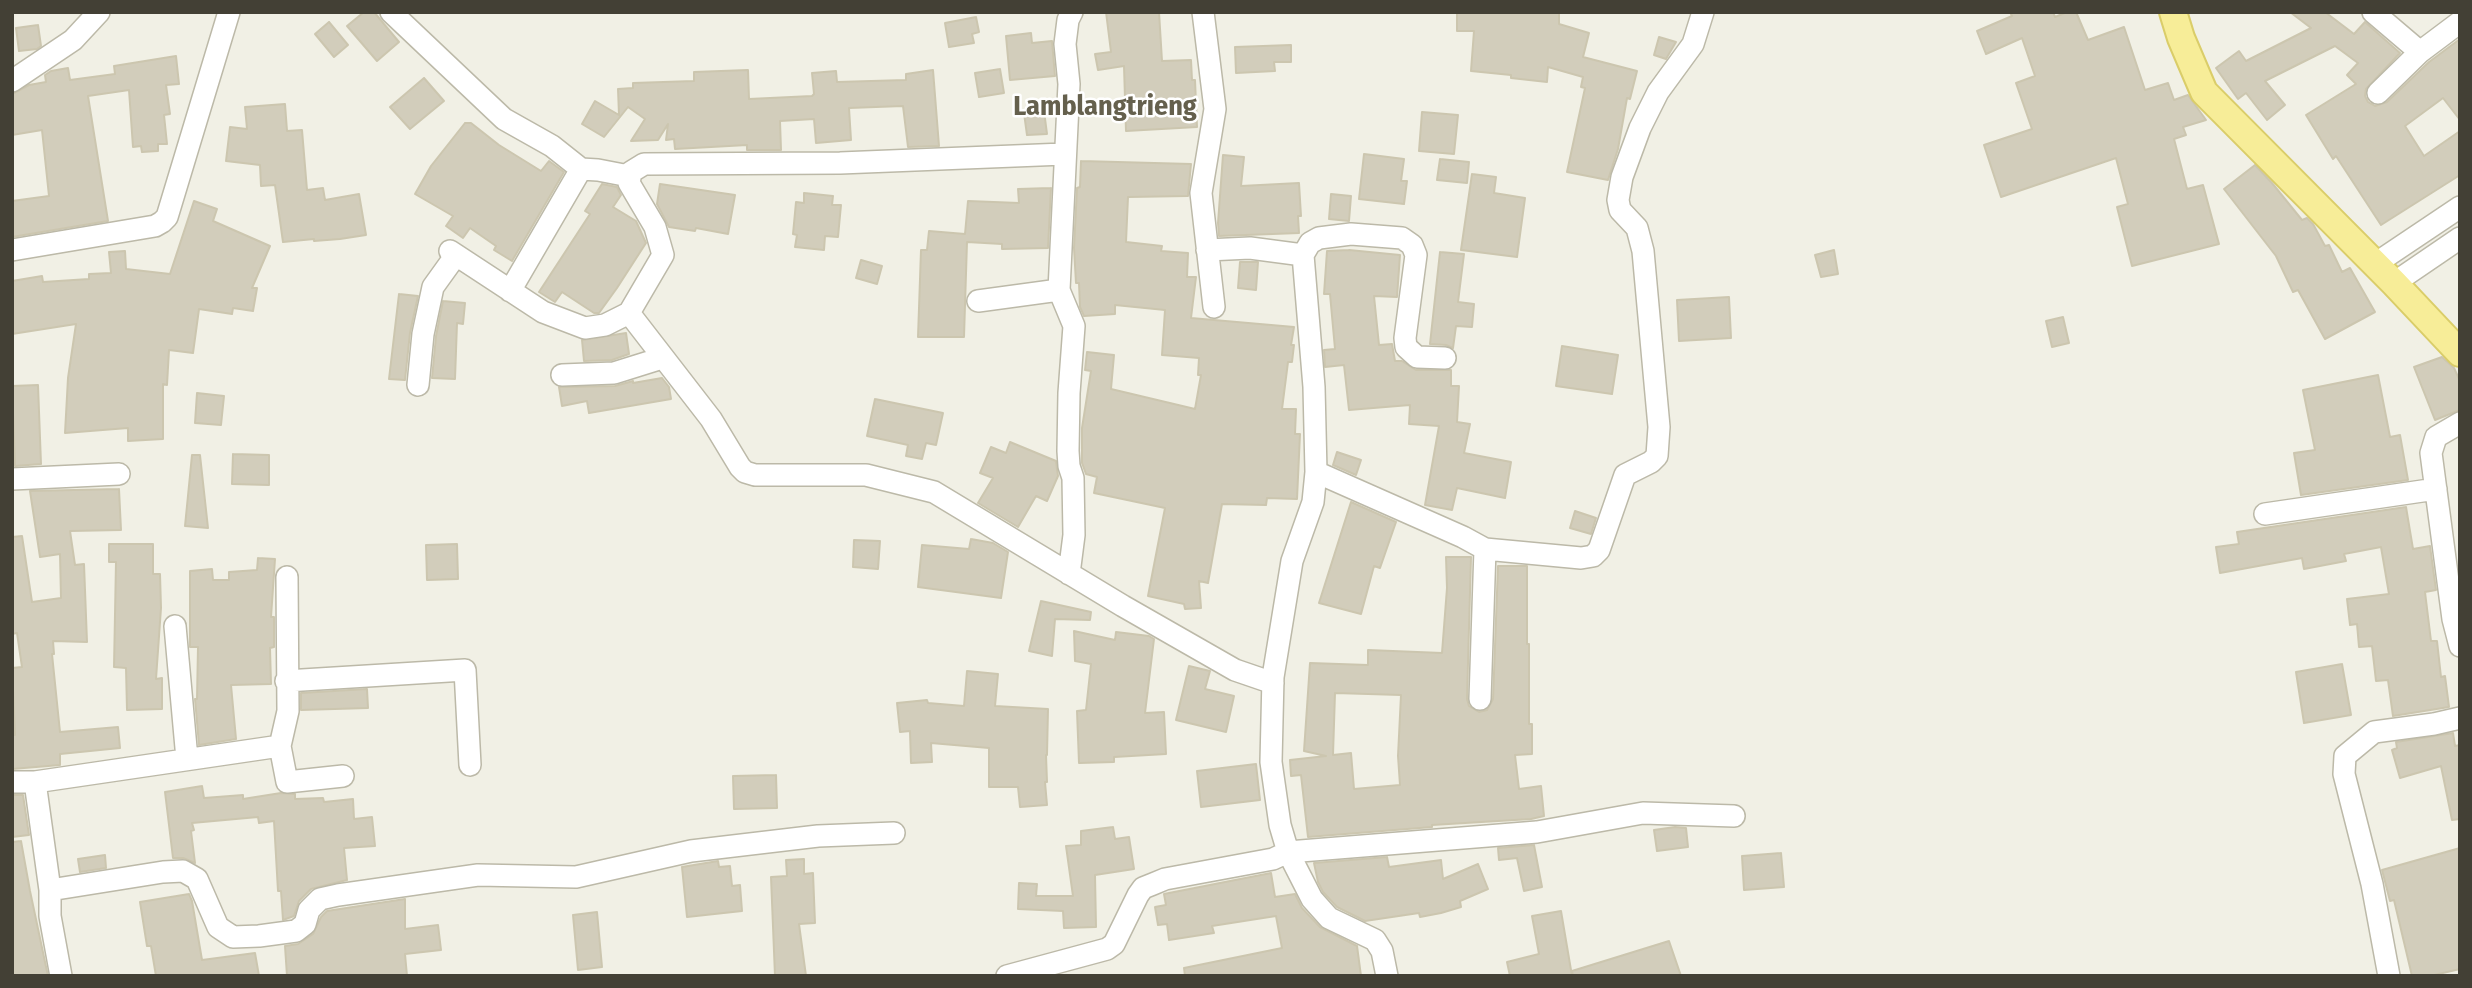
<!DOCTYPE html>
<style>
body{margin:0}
#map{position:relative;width:2472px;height:988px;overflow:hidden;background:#f1f0e5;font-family:"Fira Sans Condensed",sans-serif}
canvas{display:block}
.frame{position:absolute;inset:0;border:14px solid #434035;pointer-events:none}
</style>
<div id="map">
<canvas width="2472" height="988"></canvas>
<div class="frame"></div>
</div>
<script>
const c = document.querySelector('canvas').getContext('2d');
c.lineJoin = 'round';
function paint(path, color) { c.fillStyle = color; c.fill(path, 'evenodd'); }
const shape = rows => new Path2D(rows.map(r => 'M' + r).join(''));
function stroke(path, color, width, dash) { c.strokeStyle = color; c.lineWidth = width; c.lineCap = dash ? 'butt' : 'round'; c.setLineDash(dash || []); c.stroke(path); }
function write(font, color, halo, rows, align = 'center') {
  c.font = font + ' "Fira Sans Condensed",sans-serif'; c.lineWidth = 5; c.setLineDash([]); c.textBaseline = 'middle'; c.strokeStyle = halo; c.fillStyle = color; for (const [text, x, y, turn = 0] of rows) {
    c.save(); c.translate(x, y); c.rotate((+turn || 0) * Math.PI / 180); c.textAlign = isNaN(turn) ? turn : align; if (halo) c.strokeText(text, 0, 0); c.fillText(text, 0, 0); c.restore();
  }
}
const building = shape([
 [364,12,374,12,399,42,377,61,347,26,364,12],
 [1106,12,1159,12,1162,61,1191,60,1192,80,1195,80,1197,127,1126,131,1124,66,1098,70,1095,54,1111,52,1106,12],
 [1457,12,1559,12,1559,24,1589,33,1583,57,1637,71,1630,99,1627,98,1618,149,1608,180,1567,172,1585,88,1581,87,1583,77,1548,67,1547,82,1511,78,1511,75,1471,71,1474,31,1457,31,1457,12],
 [2010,12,2053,12,2055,17,2067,12,2076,12,2088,40,2124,27,2145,90,2168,83,2174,100,2188,95,2206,120,2183,127,2186,135,2174,139,2187,189,2203,185,2219,244,2132,266,2117,207,2128,204,2116,158,2001,197,1984,145,2032,129,2016,83,2035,76,2022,38,1986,54,1977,31,2012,16,2010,12],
 [2290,12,2325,12,2354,34,2365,22,2400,53,2366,89,2365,96,2368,102,2375,106,2387,102,2429,62,2460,39,2460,120,2443,98,2405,126,2424,156,2460,131,2460,175,2381,225,2336,156,2333,159,2306,115,2356,84,2347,75,2358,63,2335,46,2265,81,2285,105,2267,120,2246,93,2238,99,2216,68,2239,51,2246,61,2311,28,2290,12],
 [976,17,979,32,972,34,974,43,949,47,945,23,976,17],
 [329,22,348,45,334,57,315,34,329,22],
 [38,25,41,46,37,49,19,51,16,28,38,25],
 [1031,33,1032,43,1052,41,1055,76,1010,80,1006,36,1031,33],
 [1659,37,1676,42,1666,59,1654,55,1659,37],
 [1291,45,1291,62,1274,62,1275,71,1236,73,1235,47,1291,45],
 [176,56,179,84,166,85,170,114,164,115,167,144,158,144,158,151,142,152,141,146,133,147,129,90,88,96,108,221,12,237,12,201,49,196,42,130,12,135,12,94,29,85,46,82,45,75,51,71,68,68,70,80,115,74,114,66,176,56],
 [1000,69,1004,93,979,97,975,73,1000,69],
 [748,70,749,99,812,96,814,94,812,73,836,71,837,82,906,80,906,74,933,70,939,146,908,147,903,106,849,108,851,140,816,143,814,119,780,121,781,150,747,150,747,145,675,149,674,139,666,140,668,124,658,140,631,141,645,119,628,107,604,137,582,124,595,101,619,115,618,89,633,88,633,83,694,81,694,72,748,70],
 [424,78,444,101,410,129,390,107,424,78],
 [285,104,287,131,302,130,307,190,323,188,325,200,359,194,366,235,340,239,314,241,314,239,283,242,275,185,261,186,260,165,226,161,230,127,247,129,245,107,285,104],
 [1044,111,1047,134,1027,135,1024,113,1044,111],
 [1422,112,1458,115,1454,154,1419,151,1422,112],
 [465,123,471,123,499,145,541,171,549,161,564,172,512,261,494,250,496,246,470,228,463,238,446,226,453,216,415,194,431,166,465,123],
 [1364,154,1404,159,1401,181,1407,181,1404,204,1359,199,1364,154],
 [1223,155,1244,157,1241,186,1299,183,1301,216,1298,216,1299,233,1219,236,1218,223,1223,155],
 [1440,159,1469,162,1467,183,1437,180,1440,159],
 [1081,161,1191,164,1188,196,1128,197,1126,242,1162,246,1161,251,1188,253,1187,277,1196,277,1191,318,1294,327,1291,345,1294,345,1292,362,1288,362,1282,409,1296,409,1295,434,1300,434,1297,499,1267,498,1266,505,1222,504,1208,583,1199,581,1201,608,1185,609,1184,604,1148,596,1165,508,1094,493,1097,477,1086,474,1082,463,1082,428,1091,371,1085,370,1087,352,1114,355,1111,389,1195,409,1201,375,1198,375,1199,358,1162,355,1165,310,1115,305,1115,314,1084,316,1080,307,1079,283,1076,283,1074,248,1077,188,1080,187,1081,161],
 [2255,165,2272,183,2302,220,2307,218,2313,224,2325,246,2329,245,2342,272,2350,268,2375,312,2325,339,2298,290,2293,292,2276,256,2224,189,2255,165],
 [1472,174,1496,177,1494,193,1525,198,1517,257,1461,250,1472,174],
 [602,184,617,187,621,195,613,207,636,221,646,243,617,288,599,313,594,313,562,292,555,302,539,292,590,214,585,211,602,184],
 [660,184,735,195,728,234,696,228,695,231,669,227,657,204,660,184],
 [1051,188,1048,248,1002,249,1002,244,967,242,964,337,918,337,921,250,927,250,929,231,965,234,968,201,1019,203,1018,189,1051,188],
 [804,193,833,196,832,205,841,205,838,237,825,236,824,250,795,247,797,235,793,234,796,202,804,203,804,193],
 [1331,194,1351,196,1349,221,1329,219,1331,194],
 [194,201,217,209,213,221,270,246,252,288,257,288,253,311,233,308,232,314,199,309,193,353,169,350,167,385,163,384,163,439,128,441,128,428,65,433,68,378,76,324,12,334,12,281,42,276,43,282,89,279,89,274,111,273,109,252,125,251,126,269,170,274,194,201],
 [1349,250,1400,255,1397,297,1374,296,1379,345,1392,344,1395,361,1402,361,1416,370,1451,370,1451,386,1459,386,1457,422,1470,424,1464,453,1511,462,1505,498,1457,488,1452,510,1425,505,1439,426,1409,424,1410,405,1349,410,1344,365,1325,367,1324,350,1335,349,1330,294,1324,294,1327,251,1349,250],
 [1834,250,1838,274,1821,277,1815,255,1834,250],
 [1440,252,1464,254,1458,302,1474,304,1472,327,1456,326,1453,348,1446,345,1430,344,1440,252],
 [861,260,882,266,877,284,856,278,861,260],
 [1240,262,1258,262,1256,290,1238,288,1240,262],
 [399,294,418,296,410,333,405,380,389,379,399,294],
 [1729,297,1731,338,1679,341,1677,300,1729,297],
 [443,301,465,303,463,324,457,323,455,379,432,378,436,336,443,301],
 [2063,317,2069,343,2052,347,2046,321,2063,317],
 [626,333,629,354,612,360,584,361,582,340,626,333],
 [1562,346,1618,355,1612,394,1556,386,1562,346],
 [2442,357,2454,368,2460,381,2460,410,2435,420,2414,367,2442,357],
 [2378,375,2390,437,2400,435,2408,480,2301,495,2294,453,2315,450,2303,390,2378,375],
 [662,378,669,387,671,399,589,413,587,401,562,406,559,387,615,386,633,381,633,383,662,378],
 [38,385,41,464,15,466,12,386,38,385],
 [197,393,224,396,221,425,195,423,197,393],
 [875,399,943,413,936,445,926,443,922,459,906,456,908,445,867,436,875,399],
 [1010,442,1056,461,1058,476,1047,501,1036,496,1018,527,978,503,993,478,980,473,991,447,1006,453,1010,442],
 [1337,452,1361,460,1356,475,1333,465,1337,452],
 [233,454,269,455,269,485,232,484,233,454],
 [192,455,200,455,208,528,185,526,192,455],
 [119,489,121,530,70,531,75,565,84,564,87,642,53,641,54,654,52,654,60,732,118,727,120,748,60,754,60,765,12,769,12,735,15,735,12,668,22,667,17,633,12,634,12,537,22,536,32,602,61,598,60,554,40,557,30,491,119,489],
 [1351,502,1396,522,1380,568,1374,566,1361,614,1319,603,1351,502],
 [2406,507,2413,549,2430,546,2436,590,2425,592,2431,641,2437,641,2441,677,2445,676,2449,707,2393,716,2388,680,2376,681,2372,646,2359,647,2357,624,2350,625,2347,599,2389,594,2381,547,2344,554,2346,561,2304,569,2302,558,2220,573,2216,547,2239,544,2237,532,2406,507],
 [1575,511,1596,518,1591,534,1570,528,1575,511],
 [971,539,993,543,1008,552,1001,598,918,587,922,545,969,549,971,539],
 [854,540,880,541,878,569,853,567,854,540],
 [109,544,153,544,153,574,160,574,161,608,156,679,162,678,162,709,127,710,126,668,114,667,116,562,109,562,109,544],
 [457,544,458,579,427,580,426,545,457,544],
 [1446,557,1471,557,1467,699,1469,706,1479,712,1487,710,1493,699,1498,566,1527,566,1527,644,1529,644,1529,724,1532,724,1532,754,1515,755,1519,789,1541,786,1544,816,1531,819,1432,825,1432,827,1308,837,1301,775,1291,776,1290,760,1326,756,1304,751,1310,663,1368,665,1368,650,1442,653,1447,588,1446,557],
 [1335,693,1401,695,1398,756,1400,785,1354,789,1351,753,1333,755,1335,693],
 [258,558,275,559,271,617,274,617,274,647,270,648,271,684,231,685,236,739,199,745,195,699,197,699,198,647,190,647,190,571,212,569,213,580,229,580,229,572,257,570,258,558],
 [1041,601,1091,612,1090,620,1055,619,1052,656,1029,651,1041,601],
 [1074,631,1115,640,1116,632,1149,636,1154,639,1145,713,1164,712,1166,754,1114,757,1114,762,1079,763,1077,711,1086,710,1091,664,1075,661,1074,631],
 [2342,664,2351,715,2304,723,2296,672,2342,664],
 [1189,666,1210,671,1205,689,1234,696,1226,732,1176,720,1189,666],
 [967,671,998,674,995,706,1048,709,1047,755,1046,755,1047,782,1045,782,1047,805,1020,807,1018,787,989,787,989,748,931,743,932,762,911,763,910,731,900,732,897,703,927,700,928,703,964,706,967,671],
 [367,689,368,708,301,710,301,693,367,689],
 [2453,733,2455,746,2460,745,2460,819,2452,820,2441,766,2400,778,2392,750,2397,748,2396,742,2453,733],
 [1256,764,1260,800,1201,807,1197,771,1256,764],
 [776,775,777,808,734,809,733,776,776,775],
 [202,786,204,798,243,795,243,799,281,793,295,794,295,799,323,798,324,802,353,799,354,819,372,817,375,846,344,848,347,880,311,889,299,901,294,916,283,920,281,891,278,891,274,821,259,823,258,817,192,823,194,830,191,831,195,863,183,858,173,858,165,792,202,786],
 [12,795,23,795,29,835,12,837,12,795],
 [1113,827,1115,839,1129,837,1134,869,1095,875,1096,927,1064,928,1063,911,1018,909,1019,883,1037,884,1036,896,1073,896,1066,846,1081,845,1081,831,1113,827],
 [1675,827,1686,828,1688,847,1657,851,1654,830,1675,827],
 [21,841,30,891,48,976,12,976,12,842,21,841],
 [1534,845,1542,887,1524,891,1517,858,1499,860,1498,848,1534,845],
 [2460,848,2460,969,2430,976,2412,976,2394,900,2390,901,2382,870,2460,848],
 [1781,853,1784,887,1744,890,1742,856,1781,853],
 [105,855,106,868,80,872,78,859,105,855],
 [1387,857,1389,867,1441,860,1443,879,1478,864,1488,889,1460,901,1461,907,1441,913,1420,917,1419,913,1365,921,1337,907,1323,892,1318,882,1314,863,1387,857],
 [804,859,804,874,813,873,815,923,799,924,806,976,775,976,771,877,787,876,786,860,804,859],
 [718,861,719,867,730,866,732,886,740,885,742,911,687,917,682,867,718,861],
 [1271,873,1275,897,1295,894,1302,908,1320,927,1357,946,1361,976,1185,976,1184,968,1282,948,1276,916,1212,926,1214,933,1169,940,1167,924,1158,925,1155,907,1166,905,1164,894,1271,873],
 [189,894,192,901,202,960,255,953,259,976,156,976,151,946,147,946,140,902,189,894],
 [405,899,405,929,438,925,441,950,405,954,407,976,287,976,285,946,298,944,313,934,321,917,327,911,405,899],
 [1561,911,1572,976,1510,976,1507,962,1539,954,1532,916,1561,911],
 [597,912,602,967,578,970,573,915,597,912],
 [1669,941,1681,976,1573,976,1572,971,1669,941]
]);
paint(building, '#d2cdbb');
stroke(building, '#ccc6af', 2);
const minor = shape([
 [391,12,504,119,552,146,581,169,598,170,629,176],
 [1203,12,1215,109,1201,193,1214,307],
 [2373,12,2420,52],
 [12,81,73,40,99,12],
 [2378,93,2420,52,2460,22],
 [1064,154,840,163,644,164,631,172,629,183,655,227,663,255,629,313,711,419,740,467,745,472,755,475,866,475,934,492,1123,606,1235,670,1273,683],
 [12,250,155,226,162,222,167,217,229,12],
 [1207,250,1250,248,1303,255,1314,387,1316,472,1313,502,1292,561,1273,677,1271,762,1280,825,1288,852,1312,899,1329,918,1375,940,1382,951,1387,976],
 [450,251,543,312,585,328,605,325,629,313],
 [1303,255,1310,243,1319,238,1351,234,1402,238,1412,245,1416,255,1405,338,1406,347,1417,357,1445,358],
 [2375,264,2460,207],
 [2394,283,2460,238],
 [510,291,581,169],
 [978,301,1059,290],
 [562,375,614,373,662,358],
 [418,385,423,334,433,287,456,255],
 [2460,423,2436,437,2431,453,2453,619,2460,646],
 [1316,472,1463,537,1485,549,1480,699],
 [12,479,119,474],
 [2265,514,2436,489],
 [1485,549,1581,558,1593,556,1599,550,1625,475,1651,462,1657,456,1659,427,1643,251,1637,228,1620,210,1618,200,1622,177,1640,128,1658,92,1693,44,1703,12],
 [1069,574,1074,535,1073,478,1069,466,1068,451,1069,393,1074,326,1059,290,1069,84,1065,44,1068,20,1072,12],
 [175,626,187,759],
 [286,681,465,670,470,765],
 [280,746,288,711,287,577],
 [12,782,35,782,50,890,50,916,61,976],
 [35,782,280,746,287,782,343,776],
 [50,890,163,872,183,871,197,879,218,927,233,937,259,936,296,931,305,924,309,910,320,899,338,895,478,875,576,877,691,851,818,836,894,833],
 [1007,976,1107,949,1114,944,1138,895,1143,888,1153,884,1165,879,1273,859,1288,852,1537,832,1643,813,1734,816],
 [2389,976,2372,884,2344,774,2345,756,2374,732,2434,724,2460,718]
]);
const major = shape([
 [2173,12,2181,38,2204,92,2394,283,2460,353]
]);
stroke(minor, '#bcb9a8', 24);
stroke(major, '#dacd69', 30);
stroke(minor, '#fff', 21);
stroke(major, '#f7ed98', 26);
write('bold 28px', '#65604d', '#fff', [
 ["Lamblangtrieng",1105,107]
]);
</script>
